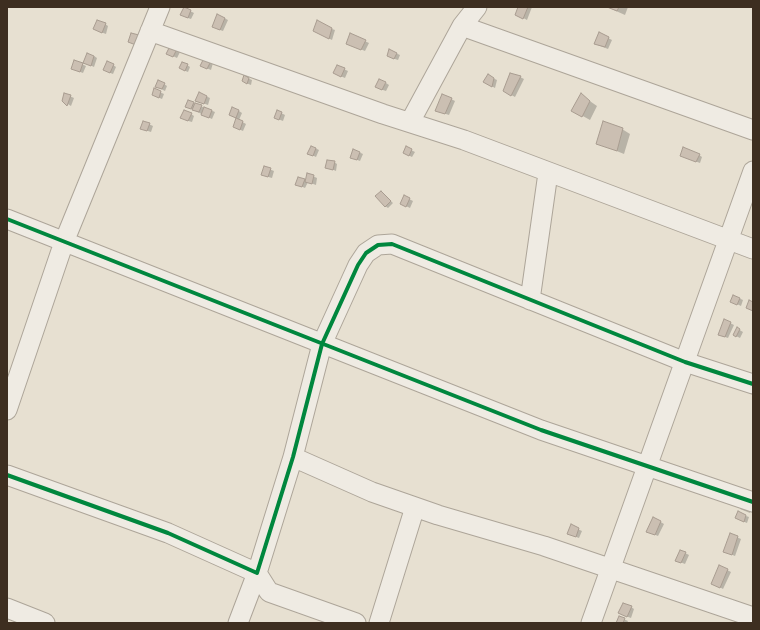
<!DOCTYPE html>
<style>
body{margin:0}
#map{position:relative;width:760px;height:630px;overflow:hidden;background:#e7e0d1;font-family:"Roboto Serif",serif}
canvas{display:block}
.frame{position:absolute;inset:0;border:8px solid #3d2e20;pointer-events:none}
</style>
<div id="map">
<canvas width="760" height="630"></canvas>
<div class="frame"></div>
</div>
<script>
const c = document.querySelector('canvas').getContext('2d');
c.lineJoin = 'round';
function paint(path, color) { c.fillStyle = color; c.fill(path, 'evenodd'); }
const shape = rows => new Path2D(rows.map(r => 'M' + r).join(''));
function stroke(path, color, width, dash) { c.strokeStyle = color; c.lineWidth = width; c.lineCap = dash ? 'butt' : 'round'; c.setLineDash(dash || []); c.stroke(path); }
paint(shape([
 [519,7,532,7,527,20,516,14],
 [607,7,628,7,625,15],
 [190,11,194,13,191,19,185,17],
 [224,18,228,20,223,31,217,29],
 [105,24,108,26,106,34,98,31],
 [332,29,335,30,332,40,318,33],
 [351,35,369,43,365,51,351,45],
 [608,38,612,40,608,49,595,44],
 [170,47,180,52,177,58,171,55],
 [389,50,400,55,398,60,392,58],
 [94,56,97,58,94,67,88,64],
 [204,59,213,63,211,70,204,67],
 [75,61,86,66,83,73,75,70],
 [113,65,116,67,113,74,108,72],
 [187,65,190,67,188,72,183,70],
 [337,66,348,71,345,78,338,75],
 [488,76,497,80,495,88,484,82],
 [245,77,252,80,251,85,246,83],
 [520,77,524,79,515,97,504,91],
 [386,83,389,85,386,91,380,89],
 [164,84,167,86,165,91,159,88],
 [155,90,164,94,162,99,153,95],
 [199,93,210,98,208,105,200,102],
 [65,94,74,98,71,106,63,101],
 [581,95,597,106,590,120,572,110],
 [451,99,455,101,449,115,440,112],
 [188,101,215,112,212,119,189,108],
 [239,111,242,113,239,120,246,124,243,131,234,127,237,118,233,116],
 [277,111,285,115,283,121,278,119],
 [191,114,194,116,192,122,185,120],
 [144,122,153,126,151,132,145,130],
 [622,129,630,134,624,154,597,143],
 [315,148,319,150,316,157,312,155],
 [407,148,415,152,412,157,404,153],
 [354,150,363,154,360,161,355,159],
 [699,155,702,157,700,163,684,157],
 [334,162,337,164,336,171,327,167],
 [264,167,274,171,272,178,265,176],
 [308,174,317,178,316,185,308,182,305,188,296,184,304,180,306,181],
 [381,192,393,203,388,208,385,206],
 [405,197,413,201,410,208,402,204],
 [734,296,743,300,741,306,735,303],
 [730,323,734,325,728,338,722,336],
 [738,329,743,332,740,338,734,335],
 [743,502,753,506,750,513,740,509],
 [746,516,749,517,747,523,740,520],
 [654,518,664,524,658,536,651,533],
 [571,526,582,531,579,538,571,535],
 [730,534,741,539,735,556,728,553],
 [685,553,689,555,685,564,680,562],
 [727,570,731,572,723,589,716,585],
 [631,607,634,609,631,618,623,615],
 [619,617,628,621,627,623,617,623]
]), '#0003');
const building = shape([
 [184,7,191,10,188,18,180,15,184,7],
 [518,7,528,7,523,19,515,15,518,7],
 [607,7,619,7,617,11,607,7],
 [217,14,225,18,220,30,212,27,217,14],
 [97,20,106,23,102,33,93,29,97,20],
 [317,20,332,28,329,39,313,31,317,20],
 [599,32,609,37,605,47,594,44,599,32],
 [131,33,139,35,136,45,128,42,131,33],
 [350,33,366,40,361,50,346,44,350,33],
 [170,46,177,49,173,57,166,54,170,46],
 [389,49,397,53,394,59,387,56,389,49],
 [87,53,94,56,91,66,83,63,87,53],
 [204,58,211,61,207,69,200,66,204,58],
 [74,60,83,63,80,72,71,69,74,60],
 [107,61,114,64,110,73,103,70,107,61],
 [182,62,188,64,185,71,179,68,182,62],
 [337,65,345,68,341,77,333,73,337,65],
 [510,73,521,76,511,96,503,91,510,73],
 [488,74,494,78,492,87,483,82,488,74],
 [244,75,249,78,247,84,242,81,244,75],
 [379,79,386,82,382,90,375,87,379,79],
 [158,80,165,83,162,89,155,87,158,80],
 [154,88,161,91,159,98,152,95,154,88],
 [199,92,207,96,204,104,195,101,199,92],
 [64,93,71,95,67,106,62,101,64,93],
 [581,93,590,101,582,117,571,111,581,93],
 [442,94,452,98,445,114,435,111,442,94],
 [188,100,194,102,191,109,185,107,188,100],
 [195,103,202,105,199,112,192,110,195,103],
 [204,107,212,110,209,118,201,115,204,107],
 [232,107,239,110,236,118,229,115,232,107],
 [184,110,192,113,188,121,180,118,184,110],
 [277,110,282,112,279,120,274,118,277,110],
 [236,118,243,121,240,130,233,127,236,118],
 [143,121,150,123,147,131,140,129,143,121],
 [603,121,623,128,617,151,596,144,603,121],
 [311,146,316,148,313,156,307,154,311,146],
 [406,146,412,149,409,156,403,153,406,146],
 [683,147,700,154,696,162,680,156,683,147],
 [353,149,360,152,357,160,350,158,353,149],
 [327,160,335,161,333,170,325,168,327,160],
 [264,166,271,168,268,177,261,175,264,166],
 [307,173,314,175,312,184,305,182,307,173],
 [298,177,305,179,302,187,295,185,298,177],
 [381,191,391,201,385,207,375,196,381,191],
 [404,195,410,198,406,207,400,204,404,195],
 [733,295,740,298,737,305,730,302,733,295],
 [749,300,753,302,753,311,746,308,749,300],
 [724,319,731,322,725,337,718,335,724,319],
 [737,327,740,329,736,337,733,335,737,327],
 [738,511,746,515,744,522,735,518,738,511],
 [653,517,661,521,655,535,646,532,653,517],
 [571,524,579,528,576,537,567,534,571,524],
 [730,533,738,536,732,555,723,552,730,533],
 [680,550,686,552,681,563,675,561,680,550],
 [719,565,728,569,720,588,711,584,719,565],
 [623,603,632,606,627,617,618,613,623,603],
 [619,616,625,618,623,623,616,623,619,616]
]);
paint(building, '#cbbfb2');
stroke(building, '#a89c90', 1);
const minor = shape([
 [462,26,753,130],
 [150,31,383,114,464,140,753,249],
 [410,122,462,26,477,7],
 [7,219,541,430,753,502],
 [530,300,548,173],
 [7,410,64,242,160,7],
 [293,457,372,492,438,515,544,546,753,617],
 [7,475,168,533,257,573,293,457,322,344,358,265,366,253,378,245,392,244,685,362,753,384],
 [257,573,269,592,356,623],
 [7,608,45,623],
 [238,623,257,573],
 [379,623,415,507],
 [591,623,753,171]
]);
stroke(minor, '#ada599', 21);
stroke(minor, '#efebe3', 19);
stroke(shape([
 [7,219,541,430,753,502],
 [7,475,168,533,257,573,293,457,322,344,358,265,366,253,378,245,392,244,685,362,753,384]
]), '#00873e', 4);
</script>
